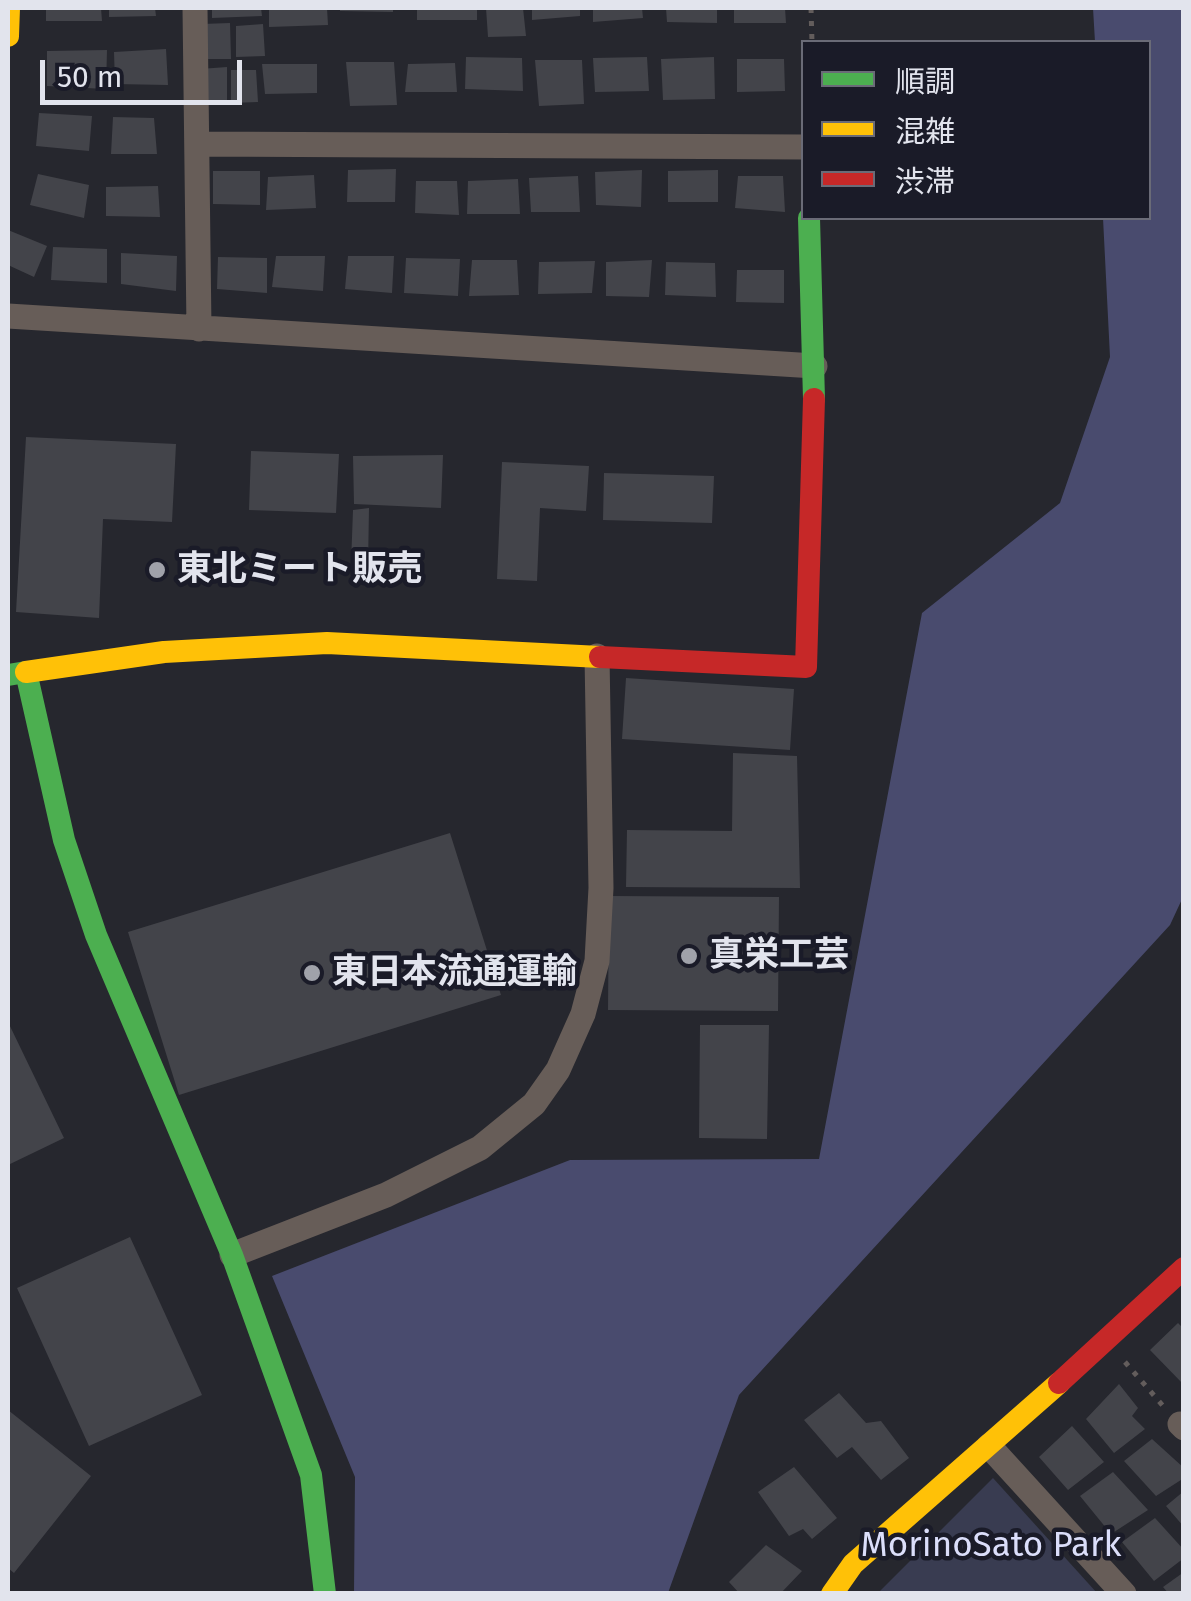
<!DOCTYPE html>
<meta charset="utf-8">
<style>
body{margin:0}
#map{position:relative;width:1191px;height:1601px;overflow:hidden;background:#26272e;font-family:"Fira Sans","Noto Sans JP",sans-serif}
canvas{display:block}
.frame{position:absolute;inset:0;border:10px solid #e2e4ed;pointer-events:none}
.legend{position:absolute;left:801px;top:40px;width:350px;height:180px;box-sizing:border-box;background:#1a1b28;border:2px solid #6a6b77;margin:0;padding:12px 18px;list-style:none;font-size:30px;color:#e2e4ed}
.legend li{display:flex;align-items:center;gap:20px;height:50px}
.legend b{width:50px;border:2px solid #6a6b77}
.scale{position:absolute;left:40px;top:60px;width:202px;height:45px;box-sizing:border-box;border:5px solid #e2e4ed;border-top:0;padding-left:12px;font-size:30px;line-height:35px;white-space:nowrap;color:#e2e4ed;-webkit-text-stroke:8px #1a1b28;paint-order:stroke}
</style>
<div id="map">
<canvas width="1191" height="1601"></canvas>
<div class="frame"></div>
<ul class="legend">
<li><b style="height:12px;background:#4caf50"></b>順調</li>
<li><b style="height:12px;background:#ffc107"></b>混雑</li>
<li><b style="height:12px;background:#c62828"></b>渋滞</li>
</ul>
<div class="scale">50 m</div>
</div>
<script>
const c = document.querySelector('canvas').getContext('2d');
c.lineJoin = 'round';
function paint(path, color) { c.fillStyle = color; c.fill(path, 'evenodd'); }
const shape = rows => new Path2D(rows.map(r => 'M' + r).join(''));
function stroke(path, color, width, dash) { c.strokeStyle = color; c.lineWidth = width; c.lineCap = dash ? 'butt' : 'round'; c.setLineDash(dash || []); c.stroke(path); }
function write(font, color, halo, rows, align = 'center') {
  c.font = font + ' "Fira Sans","Noto Sans JP",sans-serif'; c.lineWidth = 9; c.setLineDash([]); c.textBaseline = 'middle'; c.strokeStyle = halo; c.fillStyle = color; for (const [text, x, y, turn = 0] of rows) {
    c.save(); c.translate(x, y); c.rotate((+turn || 0) * Math.PI / 180); c.textAlign = isNaN(turn) ? turn : align; if (halo) c.strokeText(text, 0, 0); c.fillText(text, 0, 0); c.restore();
  }
}
paint(shape([
 [993,1478,1097,1593,878,1593]
]), '#393c51');
paint(shape([
 [1093,8,1183,8,1183,897,1170,925,739,1395,668,1593,354,1593,355,1477,272,1276,570,1160,819,1159,922,613,1060,503,1110,357,1103,218,1148,218,1148,42,1095,42]
]), '#494b6e');
paint(shape([
 [46,8,101,8,102,21,46,21],
 [109,8,155,8,156,16,109,17],
 [212,8,261,8,262,16,212,18],
 [269,8,327,8,328,25,269,27],
 [340,8,393,8,393,12,340,11],
 [417,8,477,8,477,20,417,20],
 [486,8,523,8,526,36,488,37],
 [532,8,580,8,580,16,532,20],
 [593,8,642,8,643,18,593,22],
 [666,8,717,8,717,23,667,22],
 [734,8,785,8,786,23,734,23],
 [230,23,231,59,202,59,202,24],
 [263,24,265,56,236,57,236,26],
 [166,49,168,85,115,84,114,52],
 [107,50,106,89,47,86,47,51],
 [466,57,522,58,523,91,465,89],
 [647,57,649,91,595,92,593,58],
 [714,57,715,99,663,100,661,59],
 [737,59,784,59,785,91,737,92],
 [535,60,582,60,584,104,539,106],
 [346,62,394,62,397,105,350,106],
 [455,63,457,92,405,92,408,64],
 [262,64,317,64,317,93,265,94],
 [227,67,227,104,201,103,200,69],
 [231,70,256,70,258,102,231,103],
 [39,113,92,116,89,151,36,146],
 [113,117,154,118,157,154,111,154],
 [396,169,395,202,347,202,348,170],
 [642,170,641,207,596,205,595,172],
 [718,170,718,202,668,202,668,171],
 [213,171,260,171,260,205,213,204],
 [38,174,89,185,84,218,30,205],
 [314,175,316,208,266,210,268,177],
 [578,176,580,212,531,212,529,178],
 [738,176,783,176,785,212,735,208],
 [518,179,520,214,467,214,468,181],
 [416,181,457,181,459,215,415,213],
 [158,186,160,217,106,216,106,187],
 [8,230,47,246,34,277,8,265],
 [53,247,107,249,107,283,51,280],
 [121,253,177,256,176,291,121,284],
 [276,256,325,256,323,291,272,287],
 [348,256,394,256,392,293,345,289],
 [218,257,267,258,267,293,217,289],
 [406,258,460,259,458,296,404,293],
 [472,260,517,260,519,295,469,296],
 [652,260,649,297,606,296,606,262],
 [595,261,592,293,538,294,539,262],
 [666,262,715,263,716,297,665,295],
 [737,270,784,270,784,303,736,302],
 [26,437,176,444,172,522,103,519,99,618,16,612],
 [251,451,339,454,336,513,249,510],
 [443,455,441,508,354,504,353,456],
 [502,462,589,466,586,511,540,508,537,581,497,579],
 [604,473,714,476,712,523,603,520],
 [369,508,368,566,351,564,353,510],
 [626,678,794,689,790,750,622,739],
 [733,753,797,756,800,888,626,887,627,830,732,831],
 [450,833,501,995,179,1095,128,932],
 [609,896,779,897,778,1011,608,1010],
 [8,1022,64,1138,8,1165],
 [700,1025,769,1025,767,1139,699,1138],
 [130,1237,202,1395,89,1446,17,1288],
 [1178,1323,1184,1329,1184,1385,1150,1350],
 [1119,1384,1138,1408,1132,1416,1145,1429,1114,1453,1086,1419],
 [839,1393,866,1423,881,1421,909,1458,881,1480,852,1447,837,1458,804,1420],
 [8,1410,91,1476,14,1573,8,1568],
 [1072,1426,1104,1462,1068,1490,1039,1457],
 [1152,1439,1184,1468,1184,1478,1156,1496,1124,1461],
 [794,1467,837,1518,812,1539,803,1529,789,1536,758,1492],
 [1113,1472,1148,1510,1111,1534,1080,1496],
 [1184,1491,1184,1527,1166,1506],
 [1155,1518,1184,1550,1184,1558,1154,1581,1122,1542],
 [766,1545,802,1571,780,1594,740,1594,729,1582],
 [1184,1572,1184,1594,1169,1594,1163,1587]
]), '#43444a');
stroke(shape([
 [811,8,812,42],
 [1125,1362,1164,1407]
]), '#635d5c', 5, [5, 8]);
stroke(shape([
 [195,8,199,329],
 [198,144,804,147],
 [8,316,815,366],
 [232,1255,386,1195,480,1148,534,1104,558,1070,583,1014,597,961,601,888,597,656],
 [1180,1424,1184,1428],
 [989,1446,1124,1594]
]), '#675d58', 25);
stroke(shape([
 [809,218,814,399],
 [8,675,26,672,64,840,96,935,232,1255,311,1475,325,1594]
]), '#4caf50', 22);
stroke(shape([
 [8,36,9,8],
 [26,672,164,652,327,643,600,657],
 [832,1594,853,1564,1059,1383]
]), '#ffc107', 22);
stroke(shape([
 [600,657,806,667,814,399],
 [1059,1383,1184,1268]
]), '#c62828', 22);
for (const [x, y, r, color] of [
 [157,570,10,"#a0a2aa"],
 [689,956,10,"#a0a2aa"],
 [312,973,10,"#a0a2aa"]
]) { const dot = new Path2D(); dot.arc(x, y, r, 0, 2 * Math.PI); c.fillStyle = color; c.fill(dot); stroke(dot, '#1a1b28', 4); }
write('bold 35px', '#e2e4ed', '#1a1b28', [
 ["東北ミート販売",177,570],
 ["真栄工芸",709,956],
 ["東日本流通運輸",332,973]
], 'left');
write('35px', '#dbdefa', '#1a1b28', [
 ["MorinoSato Park",991,1546]
]);
</script>
